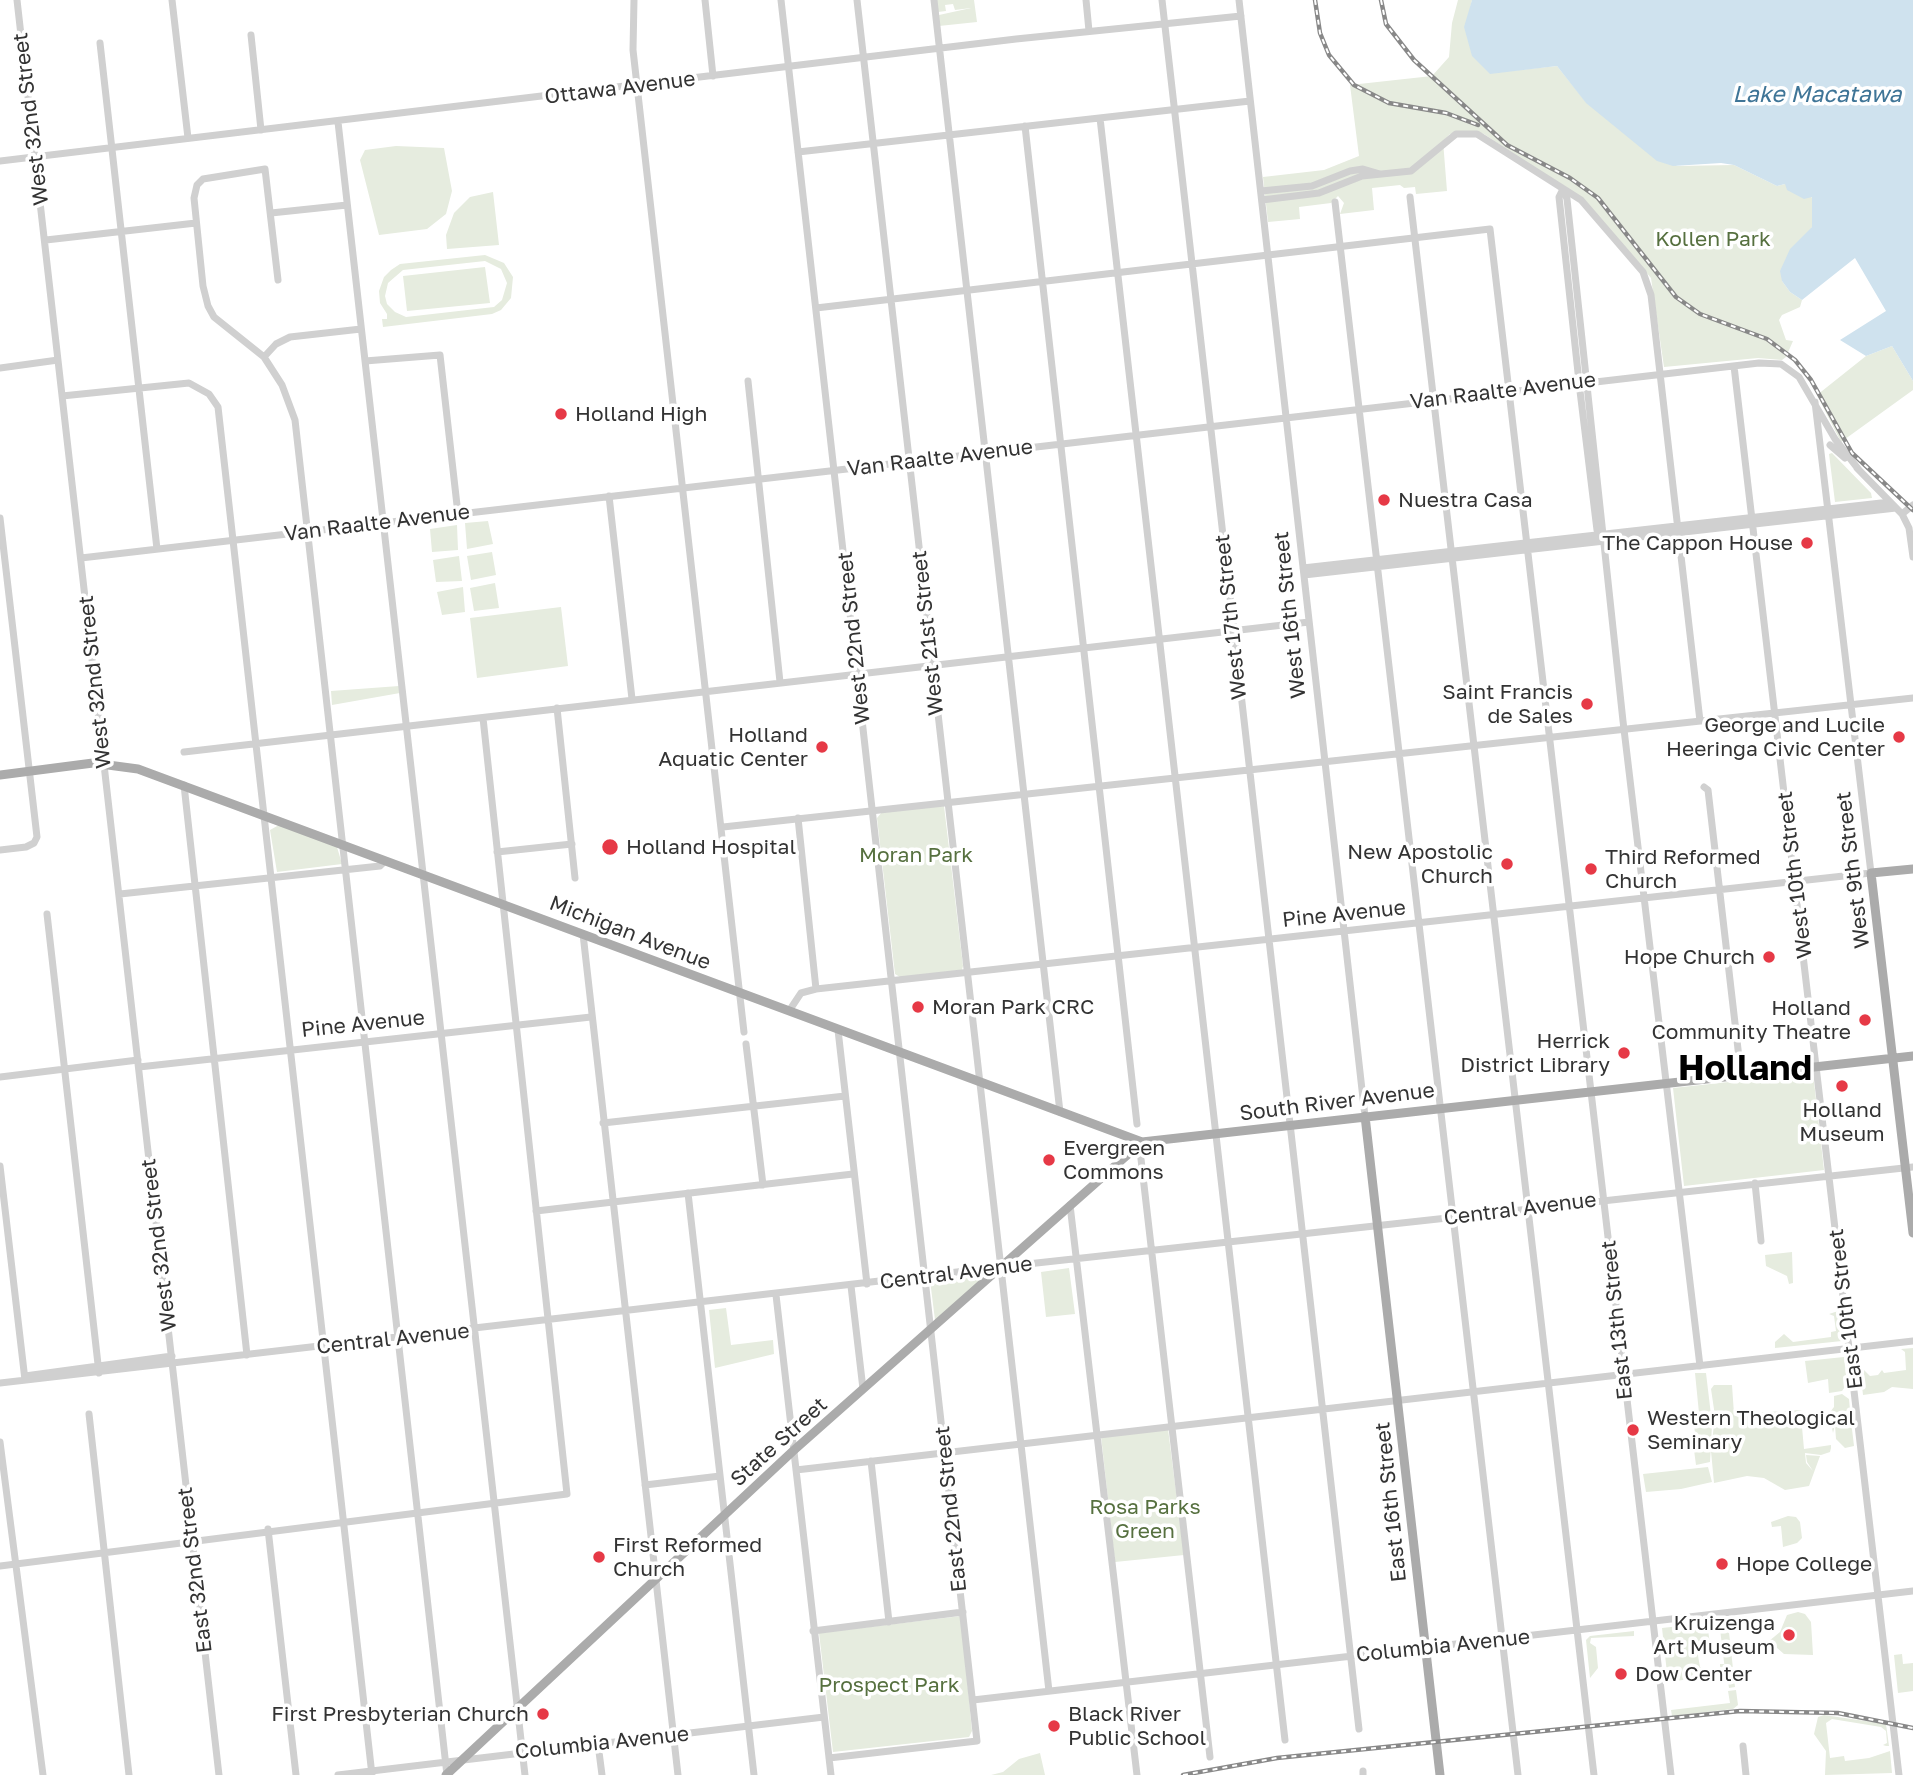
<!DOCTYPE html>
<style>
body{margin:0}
canvas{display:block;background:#fff}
</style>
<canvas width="1913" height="1775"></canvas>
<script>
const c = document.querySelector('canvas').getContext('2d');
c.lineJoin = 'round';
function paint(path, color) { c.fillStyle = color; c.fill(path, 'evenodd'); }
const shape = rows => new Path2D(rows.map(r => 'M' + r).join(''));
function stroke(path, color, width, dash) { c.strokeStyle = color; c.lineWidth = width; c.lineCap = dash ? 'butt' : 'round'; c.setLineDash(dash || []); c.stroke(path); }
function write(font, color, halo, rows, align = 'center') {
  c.font = font + ' "Golos Text",sans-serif'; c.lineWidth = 7; c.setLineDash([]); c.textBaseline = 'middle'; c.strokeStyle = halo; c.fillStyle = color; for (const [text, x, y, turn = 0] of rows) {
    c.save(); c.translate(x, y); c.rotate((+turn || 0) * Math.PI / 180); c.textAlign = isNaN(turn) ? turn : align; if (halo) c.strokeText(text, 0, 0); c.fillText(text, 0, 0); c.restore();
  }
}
paint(shape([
 [936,0,974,0,977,22,939,26,939,15,971,8,955,10,953,4,945,5,946,11,938,12],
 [1458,0,1472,0,1468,18,1490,73,1557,66,1586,102,1677,166,1734,165,1777,186,1785,184,1815,199,1812,227,1782,281,1790,292,1802,300,1800,307,1782,315,1779,320,1786,340,1793,341,1786,357,1782,360,1758,358,1664,367,1651,278,1590,206,1484,134,1471,131,1450,134,1443,141,1447,191,1416,194,1415,187,1404,188,1400,185,1372,188,1374,210,1340,214,1344,203,1338,196,1331,203,1299,207,1300,219,1268,222,1263,177,1324,170,1359,156,1350,85,1432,76,1449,57,1452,23],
 [396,146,444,148,452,191,446,214,427,229,379,235,360,160,365,150],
 [493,192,499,245,447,249,446,235,454,213,470,197],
 [485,255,504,263,513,277,511,298,501,310,492,314,383,327,382,319,387,319,387,314,380,303,379,291,384,277,391,270,400,264],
 [485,261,501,269,507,283,502,300,494,307,406,317,395,312,387,304,385,296,388,283,403,270],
 [485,267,490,303,407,311,403,276],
 [1892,346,1913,381,1913,390,1841,442,1817,395,1866,356],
 [1832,453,1871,493,1872,498,1835,502,1829,454],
 [488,521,493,544,467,549,465,523],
 [457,525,458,550,432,552,430,529],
 [492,552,496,575,471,580,467,556],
 [459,556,462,581,436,582,433,560],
 [495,583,499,608,474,611,470,588],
 [463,587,465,612,442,615,437,592],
 [561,607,568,666,477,678,470,618],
 [399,686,400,693,332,705,331,691],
 [944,806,963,966,962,970,900,977,895,974,877,818,882,812],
 [279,825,337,847,342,864,277,872,270,830],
 [1813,1073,1824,1170,1684,1186,1673,1088],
 [1792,1252,1793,1283,1789,1284,1787,1276,1766,1266,1765,1255],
 [1069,1268,1075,1314,1046,1317,1041,1272],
 [989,1273,935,1320,930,1280],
 [726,1308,731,1345,773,1340,774,1354,715,1368,709,1310],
 [1838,1311,1842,1341,1775,1348,1775,1342,1784,1334,1793,1342,1831,1337,1831,1332,1836,1331,1834,1316,1829,1314],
 [1913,1348,1913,1389,1892,1387,1884,1392,1863,1395,1861,1377,1864,1370,1870,1376,1878,1375,1882,1370,1884,1373,1906,1370,1905,1352,1901,1349],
 [1844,1357,1847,1384,1842,1391,1829,1393,1828,1379,1808,1383,1805,1361],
 [1695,1373,1706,1373,1711,1415,1707,1417,1699,1413],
 [1714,1385,1732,1385,1734,1414,1738,1417,1750,1416,1752,1413,1800,1410,1806,1413,1802,1421,1807,1413,1830,1412,1834,1407,1834,1396,1842,1394,1849,1399,1850,1410,1838,1413,1833,1433,1831,1423,1814,1428,1802,1427,1804,1449,1831,1445,1831,1448,1830,1452,1821,1455,1805,1453,1806,1463,1813,1471,1807,1462,1806,1455,1820,1456,1809,1486,1785,1490,1764,1478,1747,1476,1714,1483,1711,1451,1715,1416,1711,1389],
 [1850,1412,1854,1446,1845,1448,1836,1439,1835,1425,1842,1414],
 [1701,1418,1712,1425,1710,1462,1696,1465,1694,1450,1682,1451,1682,1446,1696,1440,1694,1425,1690,1425,1689,1419],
 [1168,1429,1184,1555,1115,1562,1101,1436],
 [1708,1467,1712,1482,1681,1489,1646,1492,1643,1474],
 [1788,1516,1796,1517,1800,1522,1802,1538,1797,1543,1783,1547,1781,1526,1772,1527,1771,1522],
 [1798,1612,1805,1614,1811,1622,1813,1655,1784,1654,1769,1641,1780,1632,1787,1615],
 [961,1616,972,1731,969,1737,833,1752,819,1633],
 [1719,1621,1728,1623,1735,1687,1729,1688,1727,1674,1668,1682,1662,1628,1707,1623,1710,1644,1697,1650,1700,1667,1704,1670,1720,1668,1720,1664,1724,1664,1725,1670],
 [1634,1631,1634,1636,1591,1638,1590,1643,1596,1647,1598,1668,1590,1678,1586,1640,1590,1636],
 [1902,1654,1903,1664,1913,1663,1913,1691,1898,1693,1894,1655],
 [1736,1690,1738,1705,1733,1709,1672,1716,1671,1710,1730,1703,1728,1691],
 [1824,1715,1886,1724,1889,1746,1886,1746,1883,1745,1887,1743,1886,1731,1881,1727,1832,1719,1826,1723,1830,1758,1844,1756,1845,1761,1869,1758,1890,1751,1892,1773,1825,1775,1826,1751,1814,1734,1818,1717],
 [1040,1753,1045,1775,991,1775,1003,1772,1019,1759]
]), '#e6ecdf');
paint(shape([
 [1472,0,1913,0,1913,381,1892,346,1866,356,1840,340,1886,311,1855,258,1802,300,1790,292,1782,281,1780,271,1790,249,1812,227,1812,197,1804,199,1787,190,1785,184,1777,186,1734,165,1721,163,1673,166,1657,161,1586,103,1557,66,1490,74,1472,56,1464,27]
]), '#cfe2ee');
stroke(shape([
 [17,0,219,1775],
 [172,0,188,138],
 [634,0,633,50,744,1032],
 [705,0,713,76],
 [781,0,977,1741,829,1758],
 [857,0,1049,1691],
 [934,0,1060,1112],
 [1086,0,1089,31],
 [1162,0,1359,1729],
 [1239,0,1365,1116],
 [251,35,261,130],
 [100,43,157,549],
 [1100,118,1285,1740],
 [338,122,525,1775],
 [1025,126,1137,1124],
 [798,152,1250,101],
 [0,161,1016,39,1241,16],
 [1563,189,1567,199,1623,721,1700,1366],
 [1563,189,1559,197,1580,391,1597,530,1602,535],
 [1261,191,1312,186,1350,171,1363,169,1380,174],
 [1410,197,1594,1775],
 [1262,200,1319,193,1362,176,1411,171,1456,134,1477,134,1581,200,1643,272,1651,295,1700,721],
 [1335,202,1518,1775],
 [271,213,347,205],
 [46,240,196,223],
 [278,280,265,169,203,179,197,185,194,198,203,286,208,306,214,317,264,357,282,385,295,420,447,1775],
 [816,308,1490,229,1671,1775],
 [264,357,276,344,290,337,361,329],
 [365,361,440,355,458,514],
 [1734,366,1899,1775],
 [0,368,58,360],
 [748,381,780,682],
 [62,396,189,383,209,394,218,407,372,1775],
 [1830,445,1845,458],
 [1857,468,1902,514,1909,528,1913,557],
 [609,496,632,699],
 [1902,514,1913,505],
 [0,518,37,837,34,843,26,847,0,850],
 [81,558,1759,363,1781,364,1799,377,1835,439,1859,470],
 [1303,568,1890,502],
 [1304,575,1896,508],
 [557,708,575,878],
 [184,752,1309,622],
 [184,785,247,1355],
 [1704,787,1708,790,1741,1075],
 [798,818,816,989],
 [723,827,1913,698],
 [497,852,572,844],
 [120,894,380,866,385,861],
 [47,914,99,1373],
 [583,934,678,1775],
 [789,1011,801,993,816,989,1871,873,1815,402],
 [838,1030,867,1284],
 [746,1044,763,1185],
 [139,1067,591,1017],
 [0,1077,138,1060],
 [603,1123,845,1096],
 [1141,1159,1210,1757],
 [0,1166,25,1380],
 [1755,1183,1761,1241],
 [688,1193,754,1775],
 [1070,1205,1137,1775],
 [536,1211,853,1174],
 [851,1286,863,1389],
 [776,1295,831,1775],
 [25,1376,172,1356],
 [0,1383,1000,1267,1913,1167],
 [89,1414,129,1775],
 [0,1442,43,1775],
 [871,1461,889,1622],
 [796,1470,1913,1341],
 [645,1485,720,1476],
 [268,1529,296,1775],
 [0,1566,567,1494,483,718],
 [813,1631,963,1612],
 [973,1700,1913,1591],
 [598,1744,602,1775],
 [1743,1746,1746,1775],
 [1363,1771,1363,1775],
 [338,1775,824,1717]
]), '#d0d0d0', 7);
stroke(shape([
 [0,775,93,763,138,769,1142,1142,1913,1056],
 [1913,869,1871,873,1913,1233],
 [1365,1116,1440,1775],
 [446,1775,793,1451,1142,1142]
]), '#ababab', 9);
const rail = shape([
 [1315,0,1320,33,1329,55,1354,85,1389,103,1446,113,1478,125],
 [1381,0,1386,24,1414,60,1507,145,1570,178,1598,198,1676,297,1700,314,1767,339,1795,360,1811,380,1852,453,1913,510],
 [1183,1775,1277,1758,1740,1711,1838,1713,1913,1728]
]);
stroke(rail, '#888', 4.5);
stroke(rail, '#fff', 2, [5]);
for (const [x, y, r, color] of [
 [561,414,7,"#e63946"],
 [1384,500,7,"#e63946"],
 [1807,543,7,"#e63946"],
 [1587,704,7,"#e63946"],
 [1899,737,7,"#e63946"],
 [822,747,7,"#e63946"],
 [610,847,9,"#e63946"],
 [1507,864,7,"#e63946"],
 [1591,869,7,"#e63946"],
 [1769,957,7,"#e63946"],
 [918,1007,7,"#e63946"],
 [1865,1020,7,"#e63946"],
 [1624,1053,7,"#e63946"],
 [1842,1086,7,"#e63946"],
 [1049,1160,7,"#e63946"],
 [1633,1430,7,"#e63946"],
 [599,1557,7,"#e63946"],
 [1722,1564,7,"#e63946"],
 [1789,1635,7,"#e63946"],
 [1621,1674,7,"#e63946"],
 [543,1714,7,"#e63946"],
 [1054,1726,7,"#e63946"]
]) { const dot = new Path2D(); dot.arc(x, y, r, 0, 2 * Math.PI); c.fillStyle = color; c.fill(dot); stroke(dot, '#fff', 2.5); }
write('21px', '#333', '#fff', [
 ["Ottawa Avenue",620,88,-7],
 ["West 32nd Street",31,119,-97],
 ["Van Raalte Avenue",1503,391,-7],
 ["Van Raalte Avenue",940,458,-7],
 ["Van Raalte Avenue",377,523,-7],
 ["West 16th Street",1290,615,-96],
 ["West 17th Street",1231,617,-96],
 ["West 21st Street",928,633,-96],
 ["West 22nd Street",854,638,-96],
 ["West 32nd Street",95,682,-96],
 ["West 9th Street",1853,870,-97],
 ["West 10th Street",1795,875,-97],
 ["Pine Avenue",1344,914,-6],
 ["Michigan Avenue",630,933,21],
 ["Pine Avenue",363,1024,-6],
 ["South River Avenue",1337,1102,-7],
 ["Central Avenue",1520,1209,-7],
 ["West 32nd Street",159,1245,-97],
 ["Central Avenue",956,1273,-7],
 ["East 10th Street",1846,1309,-97],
 ["East 13th Street",1617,1320,-96],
 ["Central Avenue",393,1339,-6],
 ["State Street",779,1442,-42],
 ["East 16th Street",1391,1502,-96],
 ["East 22nd Street",951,1509,-96],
 ["East 32nd Street",195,1570,-97],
 ["Columbia Avenue",1443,1646,-6],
 ["Columbia Avenue",602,1743,-6]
]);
write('21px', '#56703f', '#fff', [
 ["Kollen Park",1713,239],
 ["Moran Park",916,855],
 ["Rosa Parks",1145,1507],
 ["Green",1145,1531],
 ["Prospect Park",889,1685]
]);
write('21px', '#333', '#fff', [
 ["Holland High",575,414],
 ["Nuestra Casa",1398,500],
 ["The Cappon House",1793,543,"right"],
 ["Saint Francis",1573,692,"right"],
 ["de Sales",1573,716,"right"],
 ["George and Lucile",1885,725,"right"],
 ["Heeringa Civic Center",1885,749,"right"],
 ["Holland",808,735,"right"],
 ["Aquatic Center",808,759,"right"],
 ["Holland Hospital",626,847],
 ["New Apostolic",1493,852,"right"],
 ["Church",1493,876,"right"],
 ["Third Reformed",1605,857],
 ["Church",1605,881],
 ["Hope Church",1755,957,"right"],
 ["Moran Park CRC",932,1007],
 ["Holland",1851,1008,"right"],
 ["Community Theatre",1851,1032,"right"],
 ["Herrick",1610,1041,"right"],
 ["District Library",1610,1065,"right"],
 ["Holland",1842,1110,"center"],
 ["Museum",1842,1134,"center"],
 ["Evergreen",1063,1148],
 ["Commons",1063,1172],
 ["Western Theological",1647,1418],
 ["Seminary",1647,1442],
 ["First Reformed",613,1545],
 ["Church",613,1569],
 ["Hope College",1736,1564],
 ["Kruizenga",1775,1623,"right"],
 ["Art Museum",1775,1647,"right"],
 ["Dow Center",1635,1674],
 ["First Presbyterian Church",529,1714,"right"],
 ["Black River",1068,1714],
 ["Public School",1068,1738]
], 'left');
write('italic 23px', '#3f7597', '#fff', [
 ["Lake Macatawa",1817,95]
]);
write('bold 35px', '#000', '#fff', [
 ["Holland",1745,1069]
]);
</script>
